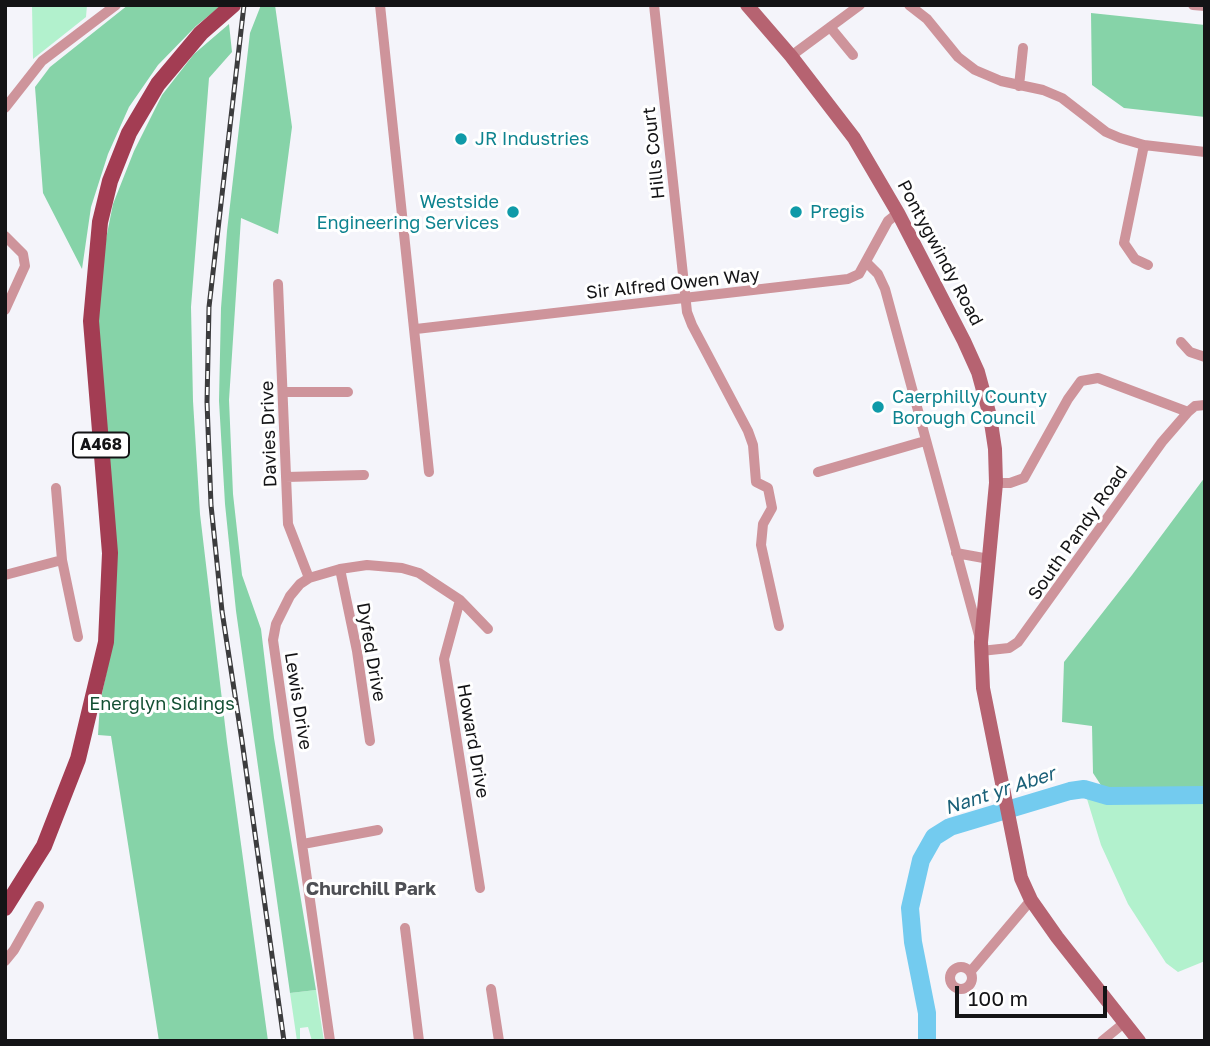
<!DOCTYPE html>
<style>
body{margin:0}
#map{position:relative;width:1210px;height:1046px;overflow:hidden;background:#f4f4fa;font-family:"Golos Text",sans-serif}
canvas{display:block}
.frame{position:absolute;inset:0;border:7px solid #141416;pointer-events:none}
.scale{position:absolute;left:955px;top:986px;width:152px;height:32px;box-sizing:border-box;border:4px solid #141416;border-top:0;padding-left:9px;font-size:21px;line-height:24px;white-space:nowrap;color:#141416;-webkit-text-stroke:5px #fff;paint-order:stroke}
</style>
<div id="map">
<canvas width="1210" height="1046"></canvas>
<div class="frame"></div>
<div class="scale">100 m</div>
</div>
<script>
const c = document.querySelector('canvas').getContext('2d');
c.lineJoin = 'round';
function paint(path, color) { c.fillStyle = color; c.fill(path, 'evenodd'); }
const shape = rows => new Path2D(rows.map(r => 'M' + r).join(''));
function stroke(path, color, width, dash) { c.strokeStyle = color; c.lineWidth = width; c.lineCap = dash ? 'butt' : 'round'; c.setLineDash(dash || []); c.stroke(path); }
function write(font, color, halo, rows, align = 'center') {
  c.font = font + ' "Golos Text",sans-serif'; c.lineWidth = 6; c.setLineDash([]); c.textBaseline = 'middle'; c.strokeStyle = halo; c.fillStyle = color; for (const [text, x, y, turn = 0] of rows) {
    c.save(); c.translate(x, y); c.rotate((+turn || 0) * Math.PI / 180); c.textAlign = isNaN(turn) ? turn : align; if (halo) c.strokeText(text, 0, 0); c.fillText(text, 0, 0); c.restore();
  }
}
paint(shape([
 [32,5,87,5,86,17,33,59],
 [1084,789,1108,796,1205,797,1205,961,1178,972,1166,963,1128,904,1101,845],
 [316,990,324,1041,312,1041,308,1027,300,1028,300,1041,297,1041,290,993]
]), '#b2f1cd');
paint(shape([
 [128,5,222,5,196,26,158,65,129,107,108,154,91,207,82,269,43,193,35,87,50,67],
 [261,5,275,5,292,127,278,234,241,218,229,400,233,494,242,575,261,629,274,738,316,990,290,993,236,611,225,504,219,401,221,308,227,231,250,33],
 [1091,13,1205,25,1205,117,1124,108,1092,85],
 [229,24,232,52,209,78,191,307,193,401,200,514,227,742,268,1041,159,1041,111,736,98,735,100,703,108,665,98,303,106,239,113,204,134,151,162,95,194,54],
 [1205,477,1205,795,1108,796,1093,773,1092,726,1062,722,1064,662,1132,575]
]), '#86d3a8');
stroke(shape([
 [927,1041,927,1013,913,942,910,908,921,860,934,837,950,827,1070,791,1084,789,1108,796,1205,795]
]), '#73cbef', 18);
stroke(shape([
 [380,5,429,472],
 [654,5,687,312,692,325,748,431,753,445,756,482,768,488,772,508,763,524,761,545,779,626],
 [909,5,927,19,958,57,975,70,1001,81,1043,90,1062,98,1106,132,1120,138,1144,145,1205,152],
 [1193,5,1205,6],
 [830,27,853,55],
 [791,56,860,5],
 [1019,86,1023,48],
 [5,108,42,61,116,5],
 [1144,145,1124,243,1135,259,1148,265],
 [5,236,23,254,25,266,5,310],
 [867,263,878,274,885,289,980,639],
 [278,284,288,524,309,578],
 [416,329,848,279,859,274,888,221,898,213],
 [1181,342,1190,352,1205,357],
 [283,392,348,392],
 [818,472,925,441],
 [286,477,364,475],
 [996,483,1010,483,1024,478,1068,399,1081,381,1098,378,1188,412,1195,406,1205,405],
 [56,488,62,560,78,637],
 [956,553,989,559],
 [340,569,357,651,370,741],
 [5,575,62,560],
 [460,600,444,659,480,888],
 [981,651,1009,648,1018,642,1162,442,1188,412],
 [303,844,378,830],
 [405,928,419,1041],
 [5,961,14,950,39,906],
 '950 978a11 11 0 1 1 22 0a11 11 0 1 1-22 0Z',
 [971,971,1031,900],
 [491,989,499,1041],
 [330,1041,273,640,276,624,290,596,300,584,309,578,340,569,367,565,402,568,419,573,460,600,488,629],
 [1102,1041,1124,1023]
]), '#ce949b', 10);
stroke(shape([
 [747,5,791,56,854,138,898,213,964,341,978,372,990,416,995,449,996,483,981,642,983,688,1021,878,1031,900,1057,937,1139,1041]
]), '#b66371', 14);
stroke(shape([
 [5,908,44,846,78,759,106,642,110,553,91,321,100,222,110,181,129,133,158,84,201,33,233,5]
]), '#a33d53', 16);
const rail = shape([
 [244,5,209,307,207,402,211,505,222,611,242,741,284,1041]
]);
stroke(rail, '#3c3c3e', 5);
stroke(rail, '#fff', 2.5, [8]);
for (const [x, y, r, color] of [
 [461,139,7,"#0f9aa8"],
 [513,212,7,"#0f9aa8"],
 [796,212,7,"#0f9aa8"],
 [878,407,7,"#0f9aa8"]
]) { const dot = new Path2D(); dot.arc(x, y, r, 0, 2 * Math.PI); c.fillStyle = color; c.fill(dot); stroke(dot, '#fff', 2.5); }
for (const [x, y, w] of [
 [101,445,56]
]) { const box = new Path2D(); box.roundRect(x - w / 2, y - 12.5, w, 25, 5); c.fillStyle = '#fff'; c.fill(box); stroke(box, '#141416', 2); }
write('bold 16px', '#141416', null, [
 ["A468",101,445]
]);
write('18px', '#0d838f', '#fff', [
 ["JR Industries",475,139],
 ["Westside",499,202,"right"],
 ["Engineering Services",499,223,"right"],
 ["Pregis",810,212],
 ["Caerphilly County",892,397],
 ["Borough Council",892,418]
], 'left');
write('18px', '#141416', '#fff', [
 ["Hills Court",654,153,-96],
 ["Pontygwindy Road",940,253,62],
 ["Sir Alfred Owen Way",673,284,-6],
 ["Davies Drive",269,434,-92],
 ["South Pandy Road",1078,533,-55],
 ["Dyfed Drive",371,652,80],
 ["Lewis Drive",298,701,81],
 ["Howard Drive",473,741,80]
]);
write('18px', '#134f33', '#fff', [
 ["Energlyn Sidings",162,704]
]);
write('italic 19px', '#1a6078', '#fff', [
 ["Nant yr Aber",1000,791,-18]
]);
write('bold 19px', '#4f5055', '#fff', [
 ["Churchill Park",371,889]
]);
</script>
